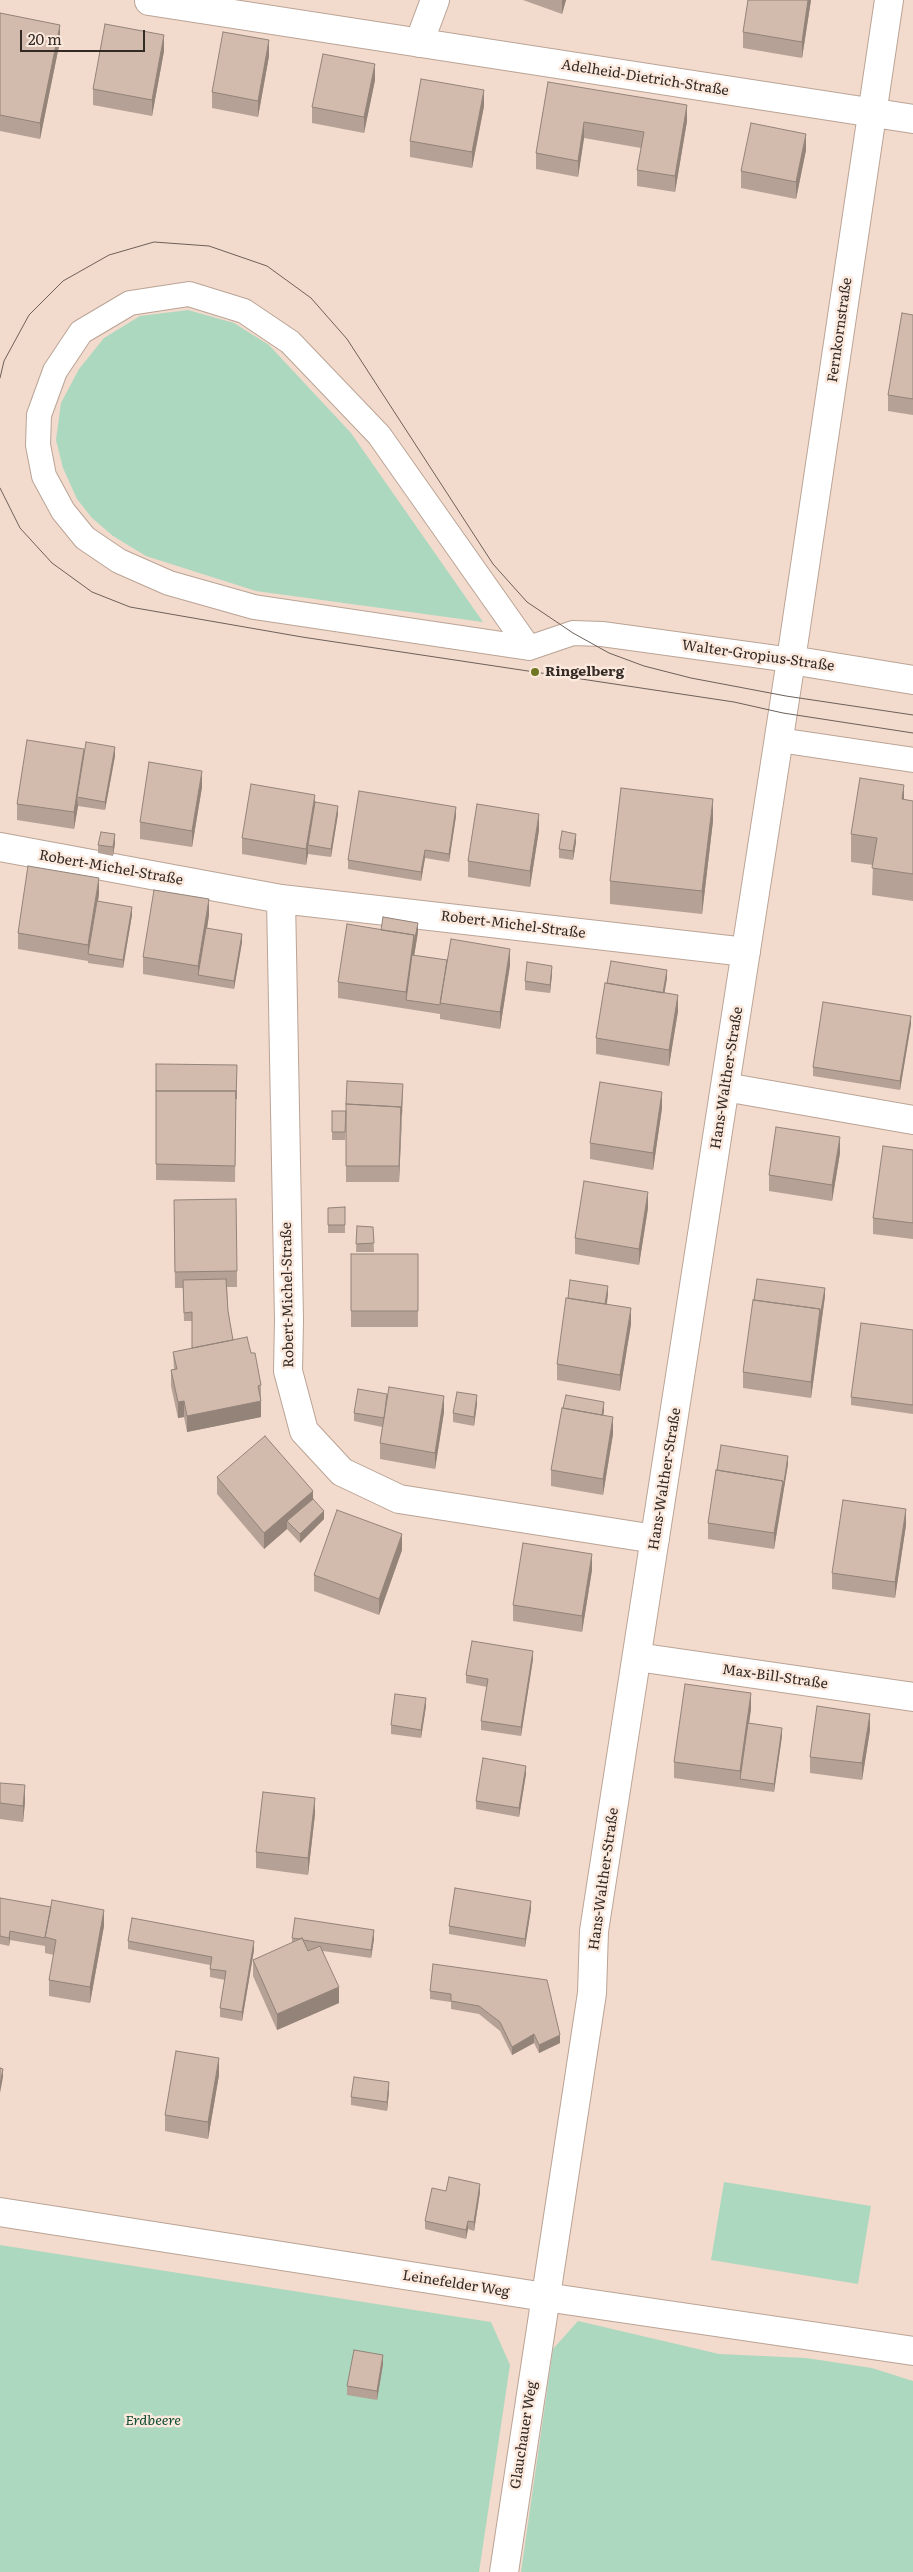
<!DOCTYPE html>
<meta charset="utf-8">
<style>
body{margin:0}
#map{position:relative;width:913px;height:2572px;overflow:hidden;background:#f2dacc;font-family:Literata,serif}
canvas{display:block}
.scale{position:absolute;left:20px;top:30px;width:125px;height:22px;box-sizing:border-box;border:2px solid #332a25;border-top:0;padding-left:6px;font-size:15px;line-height:18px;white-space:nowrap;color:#332a25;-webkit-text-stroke:4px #fce9dd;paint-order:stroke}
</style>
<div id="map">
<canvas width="913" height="2572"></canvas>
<div class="scale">20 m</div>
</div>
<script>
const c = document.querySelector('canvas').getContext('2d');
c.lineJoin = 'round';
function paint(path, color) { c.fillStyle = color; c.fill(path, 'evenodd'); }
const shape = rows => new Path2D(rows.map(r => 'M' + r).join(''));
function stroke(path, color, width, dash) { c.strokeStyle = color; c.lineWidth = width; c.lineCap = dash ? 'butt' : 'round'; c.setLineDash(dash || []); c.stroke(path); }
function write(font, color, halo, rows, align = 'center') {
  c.font = font + ' Literata,serif'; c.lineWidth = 5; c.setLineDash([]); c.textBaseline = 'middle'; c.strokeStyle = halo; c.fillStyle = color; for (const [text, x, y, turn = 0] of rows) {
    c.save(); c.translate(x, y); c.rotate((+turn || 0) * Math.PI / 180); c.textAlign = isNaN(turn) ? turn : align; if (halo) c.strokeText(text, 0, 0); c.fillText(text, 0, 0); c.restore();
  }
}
paint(shape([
 [188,310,234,323,269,345,351,433,483,622,256,591,146,556,113,536,92,518,77,499,63,468,56,440,61,403,79,369,104,338,140,316],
 [724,2182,871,2206,858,2284,711,2260],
 [0,2245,491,2322,510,2365,479,2572,0,2572],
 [578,2321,719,2354,806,2358,872,2368,913,2381,913,2572,521,2572,553,2349]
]), '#acd8bf');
const service = shape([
 [529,648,379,435,290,342,244,311,189,294,130,303,81,332,55,371,39,415,38,445,44,476,63,511,85,538,119,561,169,583,254,607,529,648,573,633,602,634,791,660],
 [779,740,913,760]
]);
const minor = shape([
 [149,1,913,119],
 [419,43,435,0],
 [791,660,913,680],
 [0,847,281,899,746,952],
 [281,899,289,1320,288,1371,304,1431,342,1472,399,1499,655,1539],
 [725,1087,913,1120],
 [637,1657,913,1697],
 [0,2212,545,2297,913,2351],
 [504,2572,592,1993,594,1931,791,660,889,0]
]);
stroke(service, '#baa496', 26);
stroke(minor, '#baa496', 30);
stroke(service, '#fff', 24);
stroke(minor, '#fff', 28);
stroke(shape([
 [0,378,4,361,29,315,63,281,109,255,154,242,209,246,267,266,311,298,347,339,493,564,527,602,573,633,609,653,644,666,691,678,786,696,913,715],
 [0,488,20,528,52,563,92,592,130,607,302,637,734,702,783,713,913,733]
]), '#6e6059', 1);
paint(shape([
 [523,0,566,0,562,14],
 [811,0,802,58,743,48,743,32],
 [0,13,60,41,40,139,0,131],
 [164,51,152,116,93,105,93,89],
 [269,56,258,117,212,108,212,92],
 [375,80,364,133,312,123,312,107],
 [548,82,687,121,675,192,637,186,637,170,641,148,584,138,578,177,536,169,536,153],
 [484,106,472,168,410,157,410,141],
 [806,150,796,199,741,188,741,171],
 [913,315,913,415,888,411,888,395],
 [84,756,115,756,105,810,78,806,74,829,17,820,17,804],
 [202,787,192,847,140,839,140,822],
 [904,800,913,801,913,901,872,895,873,865,851,862,851,834],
 [315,802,338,814,331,857,308,854,306,865,242,854,242,838],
 [456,816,449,862,425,858,421,881,348,869,348,860],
 [713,821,702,914,610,904,610,881],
 [539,830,530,887,468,877,468,861],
 [576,842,573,860,559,858,559,849],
 [115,843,113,856,98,853,98,845],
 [99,894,98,901,132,915,123,968,88,963,88,961,18,949,18,933],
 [209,915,207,928,242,942,234,989,143,974,143,957],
 [381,930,418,932,414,955,447,960,510,965,500,1029,440,1019,440,1014,338,998,338,982],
 [552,974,550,993,525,990,525,981],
 [667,978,664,993,678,1011,669,1066,596,1054,596,1038],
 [911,1024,900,1090,813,1076,813,1067],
 [156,1064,236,1107,235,1182,156,1180],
 [403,1093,399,1182,346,1182,346,1120,345,1140,332,1140,332,1111,346,1111],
 [662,1108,653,1170,590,1159,590,1143],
 [913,1150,913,1239,873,1234,873,1218],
 [840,1153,832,1201,769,1191,769,1175],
 [345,1207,345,1233,328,1233,328,1208],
 [648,1208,639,1265,575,1254,575,1238],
 [174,1216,237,1271,237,1287,227,1287,228,1311,233,1340,251,1353,261,1385,261,1417,187,1432,184,1417,178,1418,171,1386,171,1370,174,1369,173,1352,192,1348,192,1321,184,1321,183,1288,175,1288],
 [357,1226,373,1227,374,1252,356,1252],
 [351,1254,418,1254,418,1327,351,1327],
 [608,1294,607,1304,631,1324,620,1391,557,1380,557,1364],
 [825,1296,811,1398,743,1388,743,1372],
 [913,1330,913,1414,851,1405,851,1397],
 [477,1404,474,1426,453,1422,453,1413],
 [604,1411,603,1416,613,1434,603,1495,551,1486,551,1470],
 [444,1412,435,1469,380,1459,380,1443,382,1427,354,1421,354,1413],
 [788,1464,774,1549,708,1539,708,1523],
 [217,1477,313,1499,324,1519,300,1543,287,1529,264,1549,217,1494],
 [906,1525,895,1598,832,1589,832,1573],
 [402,1550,379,1615,314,1591,314,1575],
 [592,1570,582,1632,513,1621,513,1605],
 [533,1659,521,1736,481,1730,481,1721,487,1687,466,1683,466,1675],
 [426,1706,421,1738,391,1734,391,1725],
 [751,1709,749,1723,782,1736,774,1792,674,1778,674,1762],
 [870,1730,862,1780,810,1773,810,1757],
 [526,1774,519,1817,476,1809,476,1801],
 [0,1783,25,1802,23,1822,0,1819],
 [315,1814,308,1875,256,1868,256,1852],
 [0,1898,104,1926,90,2003,49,1996,49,1980,54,1955,45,1953,45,1946,10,1940,9,1946,0,1944],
 [531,1909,525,1947,449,1934,449,1926],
 [292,1938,374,1939,371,1958,323,1951,339,2003,277,2030,253,1976,253,1960,292,1943],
 [128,1941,254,1950,242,2021,220,2017,220,2008,225,1980,210,1977,210,1965,128,1949],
 [433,1964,560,2043,539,2053,534,2043,512,2055,500,2031,479,2014,451,2009,451,2002,430,1999,430,1991],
 [219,2075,208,2139,165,2131,165,2115],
 [389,2091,387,2111,351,2105,351,2097],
 [446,2191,480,2192,474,2231,468,2229,466,2239,425,2229,425,2221],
 [383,2364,377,2400,347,2395,347,2386]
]), '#b5a195');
paint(shape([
 [562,0,566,0,562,14],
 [808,0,811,0,802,58,802,42],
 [60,25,60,41,40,139,40,123],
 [164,35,164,51,152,116,152,100],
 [269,40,269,56,258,117,258,101],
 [375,64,375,80,364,133,364,117],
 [484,90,484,106,472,168,472,152],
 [687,105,687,121,675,192,675,176],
 [584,122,584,138,578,177,578,161],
 [806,134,806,150,796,199,796,182],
 [115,747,115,756,105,810,105,802],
 [84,749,84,765,77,797,78,806,74,829,74,812],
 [202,771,202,787,192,847,192,831],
 [904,785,904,813,902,799],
 [315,795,315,811,308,845,308,854,306,865,306,849],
 [713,799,713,821,702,914,702,891],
 [338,806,338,814,331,857,331,849],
 [456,807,456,816,449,862,449,854],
 [539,814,539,830,530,887,530,871],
 [115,834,115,843,113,856,113,847],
 [576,834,576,842,573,860,573,851],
 [425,850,425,858,421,881,421,872],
 [99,878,99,894,90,954,88,954,88,945],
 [209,899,209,915,200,975,198,975,198,966],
 [132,907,132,915,123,968,123,960],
 [418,923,418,932,407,1000,406,1000,406,992,414,935],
 [242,934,242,942,234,989,234,981],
 [510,949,510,965,500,1029,500,1012],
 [552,966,552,974,550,993,550,985],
 [667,970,667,978,662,1008,662,1000],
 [678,995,678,1011,669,1066,669,1050],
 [911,1016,911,1024,900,1090,900,1081],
 [662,1092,662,1108,653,1170,653,1153],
 [403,1093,399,1182,399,1166],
 [840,1137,840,1153,832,1201,832,1185],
 [648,1192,648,1208,639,1265,639,1249],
 [608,1286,608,1294,604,1320,604,1311],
 [825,1288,825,1296,811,1398,811,1382,820,1309],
 [631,1308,631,1324,620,1391,620,1375],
 [477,1395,477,1404,474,1426,474,1417],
 [444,1396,444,1412,435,1469,435,1453],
 [184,1401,184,1417,178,1418,178,1402],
 [261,1401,261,1417,187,1432,187,1416],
 [604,1402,604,1411,600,1432,600,1423],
 [613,1417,613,1434,603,1495,603,1479],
 [788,1456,788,1464,774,1549,774,1533],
 [313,1491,313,1507,287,1521,287,1529,264,1549,264,1533],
 [906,1509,906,1525,895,1598,895,1582],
 [324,1511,324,1519,300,1543,300,1534],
 [402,1534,402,1550,379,1615,379,1599],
 [592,1554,592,1570,582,1632,582,1616],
 [533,1651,533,1659,521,1736,521,1727],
 [751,1693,751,1709,741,1779,740,1779,740,1771],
 [426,1698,426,1706,421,1738,421,1730],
 [870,1714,870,1730,862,1780,862,1763],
 [782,1728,782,1736,774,1792,774,1784],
 [526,1766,526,1774,519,1817,519,1808],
 [25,1785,25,1802,23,1822,23,1806],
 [315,1798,315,1814,308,1875,308,1858],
 [531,1901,531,1909,525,1947,525,1939],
 [104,1910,104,1926,90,2003,90,1987],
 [374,1930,374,1939,371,1958,371,1950],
 [10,1931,10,1940,9,1946,9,1938],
 [254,1941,254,1950,242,2021,242,2012],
 [339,1987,339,2003,277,2030,277,2014],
 [534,2034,534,2043,512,2055,512,2047],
 [560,2035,560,2043,539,2053,539,2045],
 [219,2058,219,2075,208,2139,208,2122],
 [3,2069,3,2077,0,2093,0,2085],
 [389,2082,389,2091,387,2111,387,2102],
 [480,2184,480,2192,474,2231,474,2222],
 [468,2221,468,2229,466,2239,466,2230],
 [383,2355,383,2364,377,2400,377,2391]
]), '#938379');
const building = shape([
 [748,0,808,0,802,42,743,32,748,0],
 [0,13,60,25,40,123,0,115,0,13],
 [105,24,164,35,152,100,93,89,105,24],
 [223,32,269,40,258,101,212,92,223,32],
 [323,54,375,64,364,117,312,107,323,54],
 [421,79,484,90,472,152,410,141,421,79],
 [548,82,687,105,675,176,637,170,644,132,584,122,578,161,536,153,548,82],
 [751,123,806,134,796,182,741,171,751,123],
 [902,313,913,315,913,399,888,395,902,313],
 [27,740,84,749,74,812,17,804,27,740],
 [86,742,115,747,105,802,77,797,86,742],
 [149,762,202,771,192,831,140,822,149,762],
 [860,778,904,785,902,799,913,801,913,874,872,868,877,838,851,834,860,778],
 [251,784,315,795,306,849,242,838,251,784],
 [621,788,713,799,702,891,610,881,621,788],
 [359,791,456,807,449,854,425,850,421,872,348,860,359,791],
 [315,802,338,806,331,849,308,845,315,802],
 [477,804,539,814,530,871,468,861,477,804],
 [562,831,576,834,573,851,559,849,562,831],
 [101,832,115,834,113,847,98,845,101,832],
 [28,866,99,878,88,945,18,933,28,866],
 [154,890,209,899,198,966,143,957,154,890],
 [97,901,132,907,123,960,88,954,97,901],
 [383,917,418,923,414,943,414,935,381,930,383,917],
 [347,924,414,935,406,992,338,982,347,924],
 [206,928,242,934,234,981,198,975,206,928],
 [451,939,510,949,500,1012,440,1003,451,939],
 [412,955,447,960,440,1005,406,1000,412,955],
 [611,961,667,970,663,993,607,983,611,961],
 [527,962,552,966,550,985,525,981,527,962],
 [605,983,678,995,669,1050,596,1038,605,983],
 [823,1002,911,1016,900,1081,813,1067,823,1002],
 [156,1064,237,1065,236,1099,236,1091,156,1091,156,1064],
 [347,1081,403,1084,401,1115,401,1107,346,1104,347,1081],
 [600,1082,662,1092,653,1153,590,1143,600,1082],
 [156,1091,236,1091,235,1166,156,1164,156,1091],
 [346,1104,401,1107,399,1166,346,1166,346,1104],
 [332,1111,346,1111,345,1132,332,1132,332,1111],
 [776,1127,840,1137,832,1185,769,1175,776,1127],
 [883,1146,913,1150,913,1223,873,1218,883,1146],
 [584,1181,648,1192,639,1249,575,1238,584,1181],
 [236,1199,237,1271,175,1272,174,1200,236,1199],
 [345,1207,345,1225,328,1225,328,1208,345,1207],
 [357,1226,373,1227,374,1243,356,1244,357,1226],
 [351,1254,418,1254,418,1311,351,1311,351,1254],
 [226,1279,228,1311,233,1340,192,1348,192,1312,184,1313,183,1280,226,1279],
 [757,1279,825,1288,820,1317,820,1309,754,1300,757,1279],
 [570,1280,608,1286,605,1304,568,1298,570,1280],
 [566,1298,631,1308,620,1375,557,1364,566,1298],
 [753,1300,820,1309,811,1382,743,1372,753,1300],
 [861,1323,913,1330,913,1405,851,1397,861,1323],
 [247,1337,251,1353,255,1353,261,1385,258,1386,261,1401,187,1416,184,1401,178,1402,171,1370,177,1369,173,1352,247,1337],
 [389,1387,444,1396,435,1453,380,1443,389,1387],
 [358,1389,387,1394,384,1418,354,1413,358,1389],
 [457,1392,477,1395,474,1417,453,1413,457,1392],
 [566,1395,604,1402,602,1415,563,1408,566,1395],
 [562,1408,613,1417,603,1479,551,1470,562,1408],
 [265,1436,313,1491,264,1533,217,1477,265,1436],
 [721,1445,788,1456,783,1489,783,1481,717,1470,721,1445],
 [716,1470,783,1481,774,1533,708,1523,716,1470],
 [313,1499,324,1511,300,1534,287,1521,313,1499],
 [843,1500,906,1509,895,1582,832,1573,843,1500],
 [337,1510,402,1534,379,1599,314,1575,337,1510],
 [523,1543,592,1554,582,1616,513,1605,523,1543],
 [472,1641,533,1651,521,1727,481,1721,488,1679,466,1675,472,1641],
 [685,1684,751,1693,740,1771,674,1762,685,1684],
 [395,1694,426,1698,421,1730,391,1725,395,1694],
 [817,1706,870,1714,862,1763,810,1757,817,1706],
 [748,1723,782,1728,774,1784,740,1779,748,1723],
 [483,1758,526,1766,519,1808,476,1801,483,1758],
 [0,1783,25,1785,23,1806,0,1803,0,1783],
 [263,1792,315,1798,308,1858,256,1852,263,1792],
 [455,1888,531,1901,525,1939,449,1926,455,1888],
 [0,1898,51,1907,45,1938,10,1931,9,1938,0,1936,0,1898],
 [52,1900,104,1910,90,1987,49,1980,56,1940,45,1937,52,1900],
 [132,1918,254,1941,242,2012,220,2008,226,1971,210,1969,212,1957,128,1941,132,1918],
 [295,1918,374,1930,371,1950,303,1940,302,1938,300,1939,292,1938,295,1918],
 [302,1938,308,1951,320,1946,339,1987,277,2014,253,1960,302,1938],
 [433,1964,547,1980,560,2035,539,2045,534,2034,512,2047,500,2022,479,2006,451,2001,451,1994,430,1991,433,1964],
 [176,2051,219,2058,208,2122,165,2115,176,2051],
 [0,2068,3,2069,0,2085,0,2068],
 [354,2077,389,2082,387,2102,351,2097,354,2077],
 [449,2177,480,2184,474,2222,468,2221,466,2230,425,2221,432,2188,446,2191,449,2177],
 [354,2350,383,2355,377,2391,347,2386,354,2350]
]);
paint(building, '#d2bbad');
stroke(building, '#938379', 1);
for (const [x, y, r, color] of [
 [535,672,5,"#6f7722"]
]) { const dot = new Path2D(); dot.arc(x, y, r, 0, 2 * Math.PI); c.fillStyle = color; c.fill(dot); stroke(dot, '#fce9dd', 2); }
write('14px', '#332a25', '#fce9dd', [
 ["Adelheid-Dietrich-Straße",645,78,9],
 ["Fernkornstraße",840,330,-82],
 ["Walter-Gropius-Straße",758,656,8],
 ["Robert-Michel-Straße",111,868,10],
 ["Robert-Michel-Straße",513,925,7],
 ["Hans-Walther-Straße",727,1078,-81],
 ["Robert-Michel-Straße",288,1295,-91],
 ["Hans-Walther-Straße",665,1479,-81],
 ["Max-Bill-Straße",775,1677,8],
 ["Hans-Walther-Straße",604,1879,-82],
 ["Leinefelder Weg",456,2284,9],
 ["Glauchauer Weg",524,2435,-81]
]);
write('bold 14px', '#332a25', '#fce9dd', [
 ["Ringelberg",545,672]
], 'left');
write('italic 14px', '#0d4b32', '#fce9dd', [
 ["Erdbeere",153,2421]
]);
</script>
